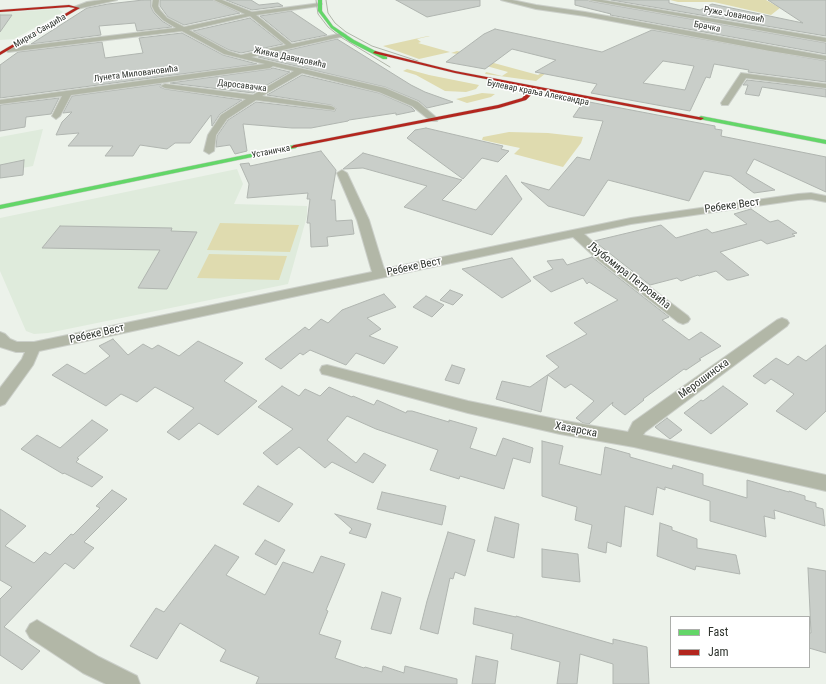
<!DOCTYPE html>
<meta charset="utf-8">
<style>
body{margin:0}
#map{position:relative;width:826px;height:684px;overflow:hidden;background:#ecf2ea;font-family:"Roboto Condensed",sans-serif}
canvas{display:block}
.legend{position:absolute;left:670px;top:616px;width:140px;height:52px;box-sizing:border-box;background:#fff;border:1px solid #acaeab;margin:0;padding:5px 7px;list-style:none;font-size:12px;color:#2f342e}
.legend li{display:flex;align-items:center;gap:8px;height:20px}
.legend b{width:20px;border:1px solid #acaeab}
</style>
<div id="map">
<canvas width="826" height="684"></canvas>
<ul class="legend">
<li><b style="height:5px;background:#63d668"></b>Fast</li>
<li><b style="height:5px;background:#b3261e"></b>Jam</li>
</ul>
</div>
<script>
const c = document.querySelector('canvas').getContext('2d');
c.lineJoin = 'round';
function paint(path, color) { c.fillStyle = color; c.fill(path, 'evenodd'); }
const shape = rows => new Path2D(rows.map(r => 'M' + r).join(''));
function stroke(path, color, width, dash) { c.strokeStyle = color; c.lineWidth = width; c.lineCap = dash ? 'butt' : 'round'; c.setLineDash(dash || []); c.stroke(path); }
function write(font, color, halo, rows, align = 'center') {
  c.font = font + ' "Roboto Condensed",sans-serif'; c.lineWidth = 3; c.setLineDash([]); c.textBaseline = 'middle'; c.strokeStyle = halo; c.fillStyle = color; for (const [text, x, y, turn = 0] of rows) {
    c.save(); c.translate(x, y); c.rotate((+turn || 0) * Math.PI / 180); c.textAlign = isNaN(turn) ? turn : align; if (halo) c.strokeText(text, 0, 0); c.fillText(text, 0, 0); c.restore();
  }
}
paint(shape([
 [58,9,63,12,14,39,0,40,0,13],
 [43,129,33,166,0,172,0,137],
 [237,169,243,184,234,204,307,206,307,216,288,284,48,333,34,334,26,331,0,271,0,218]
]), '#dfebdc');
paint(shape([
 [670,0,766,0,780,8,771,15,714,2,678,2],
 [428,36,430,36,417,39,421,42,418,43,450,52,419,59,383,46],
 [457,51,483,57,479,59,538,75,549,68,551,69,536,81,485,74,486,72,502,76,508,72,472,62,477,57,451,53],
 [407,69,429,75,479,85,476,89,466,92,445,91,416,75,403,71],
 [482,93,495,94,491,97,467,103,456,99],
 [509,132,548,133,583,137,581,143,563,167,514,154,520,148,482,140,483,137],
 [220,223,299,225,290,252,207,250],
 [209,254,287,256,279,280,197,278]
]), '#dfdbaf');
const building = shape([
 [143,0,151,0,151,7,154,13,162,21,172,27,137,31,135,23,99,26,101,35,31,44,87,8,108,4,143,0],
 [160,0,213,0,240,13,184,25,168,17,160,6,160,0],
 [226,0,251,0,259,5,278,3,283,6,252,10,226,0],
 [396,0,480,0,480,6,427,17,396,0],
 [575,0,588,0,589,1,826,43,826,54,610,15,611,14,575,5,575,0],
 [611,0,669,0,669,3,700,10,712,4,803,23,768,0,826,0,826,36,611,0],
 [291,11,327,35,292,42,260,16,291,11],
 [0,15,12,15,0,32,0,15],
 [250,18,283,44,241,53,229,50,193,31,250,18],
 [495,29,602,52,652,30,826,61,826,82,748,72,749,70,714,64,710,78,706,77,690,111,591,93,597,84,535,72,556,60,512,49,485,69,446,62,484,34,495,29],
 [663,61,694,66,685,90,643,83,663,61],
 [182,33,223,55,257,64,0,98,0,65,18,52,102,42,105,58,143,53,139,38,182,33],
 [337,39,411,85,425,92,453,102,427,108,419,101,385,87,258,57,337,39],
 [273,68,290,72,253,93,170,83,270,69,273,68],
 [302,75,379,93,411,107,415,111,396,115,396,113,349,120,348,121,311,128,292,128,243,124,247,151,235,154,230,145,216,147,217,136,228,120,256,102,335,111,336,108,331,105,267,95,302,75],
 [747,80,826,89,826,97,762,87,759,96,745,94,748,85,743,85,747,80],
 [161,84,160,87,165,89,242,100,220,114,212,126,211,115,190,143,175,143,167,149,140,145,133,156,105,156,113,146,68,146,79,133,56,135,62,122,72,112,63,113,72,96,161,84],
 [59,98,51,114,26,117,25,127,0,131,0,105,59,98],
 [584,101,715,126,715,129,722,130,721,136,826,157,826,192,754,159,746,173,775,190,754,193,731,176,704,171,689,201,608,180,584,216,548,206,521,182,549,190,577,157,590,160,603,121,573,117,584,101],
 [426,128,503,146,501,149,509,151,498,162,482,158,463,179,407,138,415,130,426,128],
 [321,151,336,170,331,200,335,200,336,221,352,220,354,234,327,237,328,246,311,247,310,223,307,223,310,199,307,199,308,193,247,198,249,184,240,164,249,163,250,166,321,151],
 [363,153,462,180,442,200,476,210,506,175,522,199,492,235,404,207,427,186,363,168,343,169,363,153],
 [24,160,23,175,0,178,0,165,24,160],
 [751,209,770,222,778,220,797,233,792,234,795,236,767,244,761,240,720,252,749,275,730,280,727,280,716,271,699,276,698,275,681,281,677,278,650,285,594,241,661,225,676,238,707,229,712,233,747,224,734,214,751,209],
 [60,226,172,228,171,231,197,232,167,289,138,288,160,250,42,248,60,226],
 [592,257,669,317,662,320,689,340,701,332,721,346,699,359,701,360,686,370,684,369,643,399,644,400,625,415,612,405,613,402,589,424,583,423,576,418,594,401,571,384,565,388,548,375,541,412,496,399,502,381,530,387,559,367,546,356,587,334,574,323,618,300,589,282,587,284,583,278,551,292,533,277,553,269,547,261,563,259,567,265,592,257],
 [512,258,531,281,502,298,462,269,512,258],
 [450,290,463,295,453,305,440,300,450,290],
 [384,294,396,307,367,318,381,329,369,336,398,347,384,364,356,353,346,365,310,350,303,355,300,353,281,369,265,359,305,327,309,330,321,319,328,323,342,310,384,294],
 [426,296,444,305,432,317,413,307,426,296],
 [113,339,128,355,143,344,152,349,158,345,179,356,198,341,243,363,224,381,257,401,218,435,199,423,179,440,167,432,194,408,155,387,137,402,121,394,106,406,52,375,67,364,85,374,110,356,99,346,113,339],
 [826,345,826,411,806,430,776,411,794,394,771,379,765,384,753,376,776,358,788,365,798,356,806,361,826,345],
 [452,365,465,369,459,384,445,380,452,365],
 [282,386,299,396,305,389,320,396,329,387,352,397,353,396,374,405,377,400,406,413,407,411,412,411,449,422,449,420,477,428,470,448,496,456,503,438,533,448,530,463,513,458,504,489,460,476,459,479,430,470,438,450,376,429,347,416,327,440,356,463,364,453,386,465,373,483,332,462,325,468,299,447,277,465,263,453,293,429,258,407,282,386],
 [723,386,748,404,711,434,684,413,701,400,703,401,723,386],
 [667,418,682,430,670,439,655,427,667,418],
 [92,420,108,430,77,458,79,459,76,462,103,477,92,487,64,473,63,474,21,449,37,435,60,448,92,420],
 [542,441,563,446,559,464,601,475,605,447,630,454,630,457,672,469,673,465,703,474,703,485,747,498,747,480,789,492,789,491,805,496,805,500,816,503,816,507,823,509,825,526,774,510,775,519,764,516,766,537,710,521,710,501,665,487,665,490,657,487,653,515,625,506,621,547,607,542,606,553,588,548,592,525,575,520,577,507,542,496,542,441],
 [258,486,293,504,279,522,243,504,258,486],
 [112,490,127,499,84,542,94,548,74,569,65,563,4,627,40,651,22,670,0,655,0,599,12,587,0,580,0,509,26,526,5,546,34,563,45,552,50,555,71,534,73,535,100,508,96,506,112,490],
 [382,492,446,506,442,525,377,509,382,492],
 [335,514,371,524,366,538,349,533,352,529,335,514],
 [495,517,519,524,514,558,487,551,495,517],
 [660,523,672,527,672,530,697,539,697,548,736,555,740,574,696,566,695,570,657,556,660,523],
 [448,532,475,540,465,576,455,572,453,579,450,578,438,634,420,629,427,601,448,532],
 [265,540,285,550,276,565,255,554,265,540],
 [215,545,239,557,226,575,265,595,283,562,313,573,321,556,345,564,326,610,328,611,319,634,341,641,335,658,364,668,365,667,382,672,383,666,404,673,405,666,457,679,457,684,256,684,259,677,220,661,226,650,180,623,157,659,130,646,156,608,164,612,215,545],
 [542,549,578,554,580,582,542,577,542,549],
 [808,568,826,571,826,653,809,648,809,633,811,633,808,568],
 [382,592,401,598,391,634,371,629,382,592],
 [475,608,516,617,516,616,613,644,613,639,647,647,649,684,613,684,613,664,580,654,577,684,557,684,560,662,511,649,513,634,473,624,475,608],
 [476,656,498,661,495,684,472,684,476,656]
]);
paint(building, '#c9cec9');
stroke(building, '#b0b5b0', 1);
const street = shape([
 [102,0,117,0,77,9,74,7,87,2,102,0],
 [153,0,159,0,158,6,160,10,167,18,184,27,245,14,214,0,222,0,252,12,321,3,322,4,319,6,256,15,292,44,343,33,346,35,345,36,251,57,385,88,418,102,438,119,437,121,431,121,412,106,379,92,302,73,262,96,331,106,335,108,334,110,256,100,227,119,216,135,214,151,209,154,204,151,208,135,221,115,246,99,165,88,161,86,165,84,253,95,294,71,273,66,270,68,71,95,60,116,56,119,52,116,62,96,0,104,0,100,265,64,224,54,182,31,8,52,5,50,8,48,176,28,163,20,155,12,152,6,153,0],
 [250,16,286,45,241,55,228,51,189,30,250,16],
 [501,0,512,0,536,5,585,12,826,56,826,60,770,51,585,16,536,9,501,0],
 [589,0,602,0,826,38,826,42,589,0],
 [741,73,826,84,826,88,746,78,728,105,722,105,721,103,741,73],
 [342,170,347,173,369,220,384,269,631,218,798,194,811,193,826,196,826,202,811,199,798,200,631,224,584,234,605,253,688,316,690,319,688,322,683,324,678,322,597,259,573,237,39,351,33,365,5,404,0,406,0,388,22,359,25,352,16,352,0,347,0,332,5,334,10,339,17,342,34,342,372,272,357,220,337,173,342,170],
 [782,318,787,320,789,323,787,326,645,432,643,435,826,475,826,491,634,447,560,434,468,413,327,375,322,374,320,370,322,366,327,365,468,401,560,420,628,432,633,422,777,320,782,318],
 [37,620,99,657,137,676,140,684,106,684,83,673,30,638,26,631,30,624,37,620]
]);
const fast = shape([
 [318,0,322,0,322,11,333,26,354,40,387,57,387,59,383,59,350,42,331,28,318,11,318,0],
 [701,116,826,140,826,144,699,119,699,117,701,116],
 [294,145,297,147,296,148,0,209,0,205,294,145]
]);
const jam = shape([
 [69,5,80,8,0,55,0,52,75,8,69,7,0,12,0,10,69,5],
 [375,51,455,71,704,118,701,120,537,89,526,100,499,108,292,148,291,147,294,145,498,105,522,98,532,88,455,73,373,53,375,51]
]);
stroke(street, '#cbcfc9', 2);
stroke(fast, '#cbcfc9', 1);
stroke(jam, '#cbcfc9', 1);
paint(street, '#b2b7a7');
paint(fast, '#63d668');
paint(jam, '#b3261e');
stroke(shape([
 [316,0,318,14,328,27,339,36,390,67],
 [326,0,328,13,335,23,346,32,372,46,418,61]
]), '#b0b5a9', 1);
write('9px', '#2f342e', '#fff', [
 ["Руже Јовановић",734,15,10],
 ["Брачка",707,27,11],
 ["Мирка Сандића",40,31,-30],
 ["Живка Давидовића",290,58,12],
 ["Лунета Миловановића",136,74,-7],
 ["Даросавачка",242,86,7],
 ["Булевар краља Александра",538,93,11],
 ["Устаничка",271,152,-11]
]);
write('11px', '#2f342e', '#fff', [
 ["Ребеке Вест",732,206,-8],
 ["Ребеке Вест",414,267,-12],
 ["Љубомира Петровића",629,276,38],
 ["Ребеке Вест",97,334,-13],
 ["Мерошинска",704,379,-36],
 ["Хазарска",576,430,11]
]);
</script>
